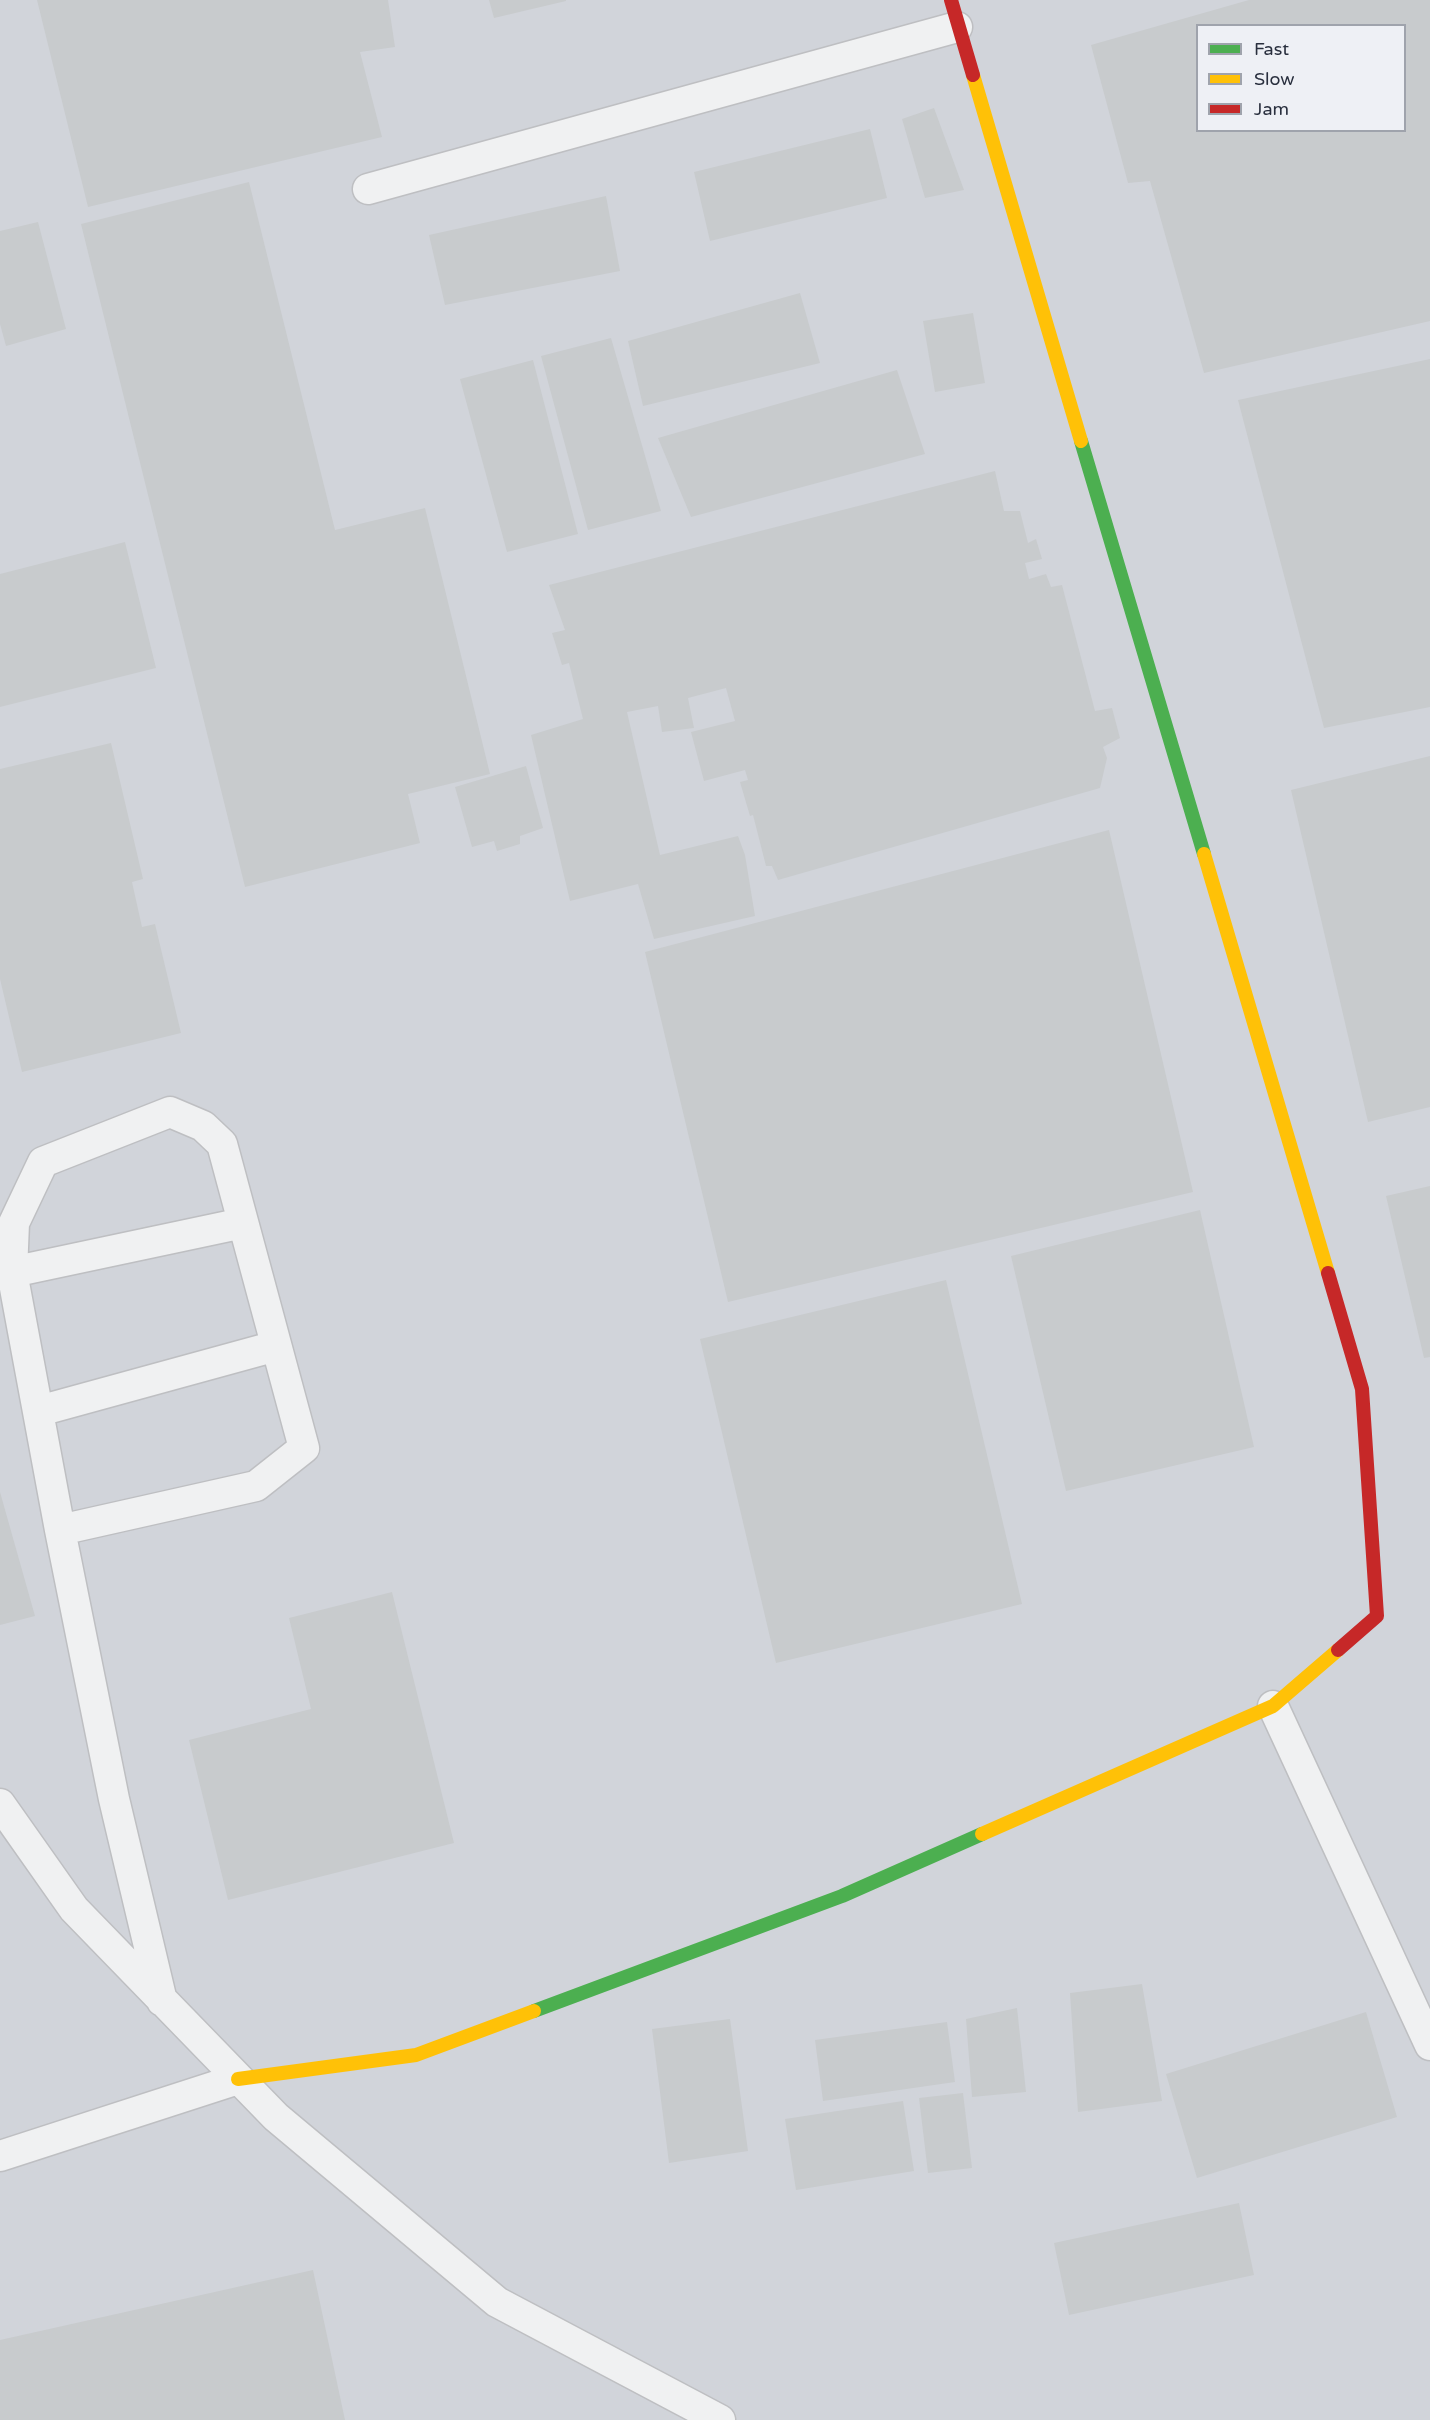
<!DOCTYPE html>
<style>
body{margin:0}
#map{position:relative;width:1430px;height:2420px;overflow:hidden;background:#e1e3e5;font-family:"Varela Round",sans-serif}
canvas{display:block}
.legend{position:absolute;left:1196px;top:24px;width:210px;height:108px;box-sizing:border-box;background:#eef0f5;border:2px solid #9fa3ac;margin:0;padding:8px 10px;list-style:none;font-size:18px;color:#292f3e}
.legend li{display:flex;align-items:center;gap:12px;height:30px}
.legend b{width:30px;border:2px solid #9fa3ac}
</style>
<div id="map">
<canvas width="1430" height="2420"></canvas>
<ul class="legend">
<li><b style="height:8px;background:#4caf50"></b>Fast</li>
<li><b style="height:8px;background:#ffc107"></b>Slow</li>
<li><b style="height:8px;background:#c62828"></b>Jam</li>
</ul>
</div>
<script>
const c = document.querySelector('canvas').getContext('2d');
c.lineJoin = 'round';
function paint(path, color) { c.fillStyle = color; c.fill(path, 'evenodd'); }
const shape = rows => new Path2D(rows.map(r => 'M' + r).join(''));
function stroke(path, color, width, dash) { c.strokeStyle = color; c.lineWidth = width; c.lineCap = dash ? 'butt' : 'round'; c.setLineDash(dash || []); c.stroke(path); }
paint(shape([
 [0,0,1430,0,1430,2420,0,2420],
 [1198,26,1404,26,1404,130,1198,130]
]), '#d1d4da');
paint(shape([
 [37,0,388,0,395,47,360,52,382,137,88,207],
 [489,0,566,0,566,1,494,18],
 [1249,0,1430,0,1430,321,1204,373,1150,181,1128,183,1091,45],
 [1198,26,1404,26,1404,130,1198,130],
 [934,108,964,190,925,198,902,119],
 [870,129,887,198,710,241,694,172],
 [249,182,335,530,425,508,490,774,408,794,420,843,245,887,81,224],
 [606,196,620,271,445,305,429,235],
 [38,222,66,329,6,346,0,324,0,231],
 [800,293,820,363,643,406,628,341],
 [973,313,985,383,935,392,923,321],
 [611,338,661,511,588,530,541,356],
 [1430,359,1430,707,1324,728,1238,400],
 [533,360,578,534,507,552,460,379],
 [897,370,925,454,691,517,658,438],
 [995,471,1004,511,1020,511,1028,543,1036,539,1042,559,1025,563,1029,579,1046,574,1051,587,1062,585,1095,711,1112,708,1120,738,1103,747,1107,758,1100,788,778,880,772,866,766,866,753,815,750,816,740,782,748,780,745,770,704,781,691,732,735,721,726,688,688,698,694,728,662,732,658,706,627,712,660,855,738,836,745,855,755,916,654,939,638,884,570,901,531,735,583,719,569,663,562,665,552,633,565,630,549,585],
 [125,542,156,668,0,707,0,574],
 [111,743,143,879,132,882,142,927,155,924,181,1033,22,1072,0,979,0,769],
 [1430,756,1430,1107,1368,1122,1291,790],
 [526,766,543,828,520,836,520,844,497,851,494,841,472,847,455,787],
 [1109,830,1193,1192,728,1302,645,952],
 [1430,1186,1430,1357,1424,1358,1386,1196],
 [1200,1210,1254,1447,1066,1491,1011,1256],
 [946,1280,1022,1604,776,1663,700,1339],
 [0,1492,35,1616,0,1625],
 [392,1592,454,1843,228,1900,189,1740,311,1709,289,1618],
 [1142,1984,1162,2101,1078,2112,1070,1993],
 [1017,2008,1026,2092,972,2097,966,2019],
 [1366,2012,1397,2117,1197,2178,1166,2074],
 [730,2019,748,2151,669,2163,652,2029],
 [947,2022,955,2082,823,2101,815,2040],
 [963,2093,972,2168,928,2173,919,2098],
 [903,2101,914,2171,796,2190,785,2119],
 [1239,2203,1254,2275,1069,2315,1054,2243],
 [313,2270,345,2420,0,2420,0,2340]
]), '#c8cbcd');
const lane = shape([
 [368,189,957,27],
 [12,1272,243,1223],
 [39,1411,276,1346],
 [60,1530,256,1486,304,1448,222,1144,203,1126,170,1112,43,1162,14,1223,12,1272,60,1530,114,1799,162,2001],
 [1273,1706,1430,2045],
 [0,1804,74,1909,276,2117,497,2302,720,2420],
 [0,2156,238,2079]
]);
stroke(lane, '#bebfc2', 33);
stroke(lane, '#f0f1f2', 30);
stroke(shape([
 [1081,441,1204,854],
 [534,2011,842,1896,982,1834]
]), '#4caf50', 14);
stroke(shape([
 [973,75,1081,441],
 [1204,854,1328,1273],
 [982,1834,1273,1706,1338,1650],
 [238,2079,416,2055,534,2011]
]), '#ffc107', 14);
stroke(shape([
 [951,0,973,75],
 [1328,1273,1362,1389,1377,1616,1338,1650]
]), '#c62828', 14);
</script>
